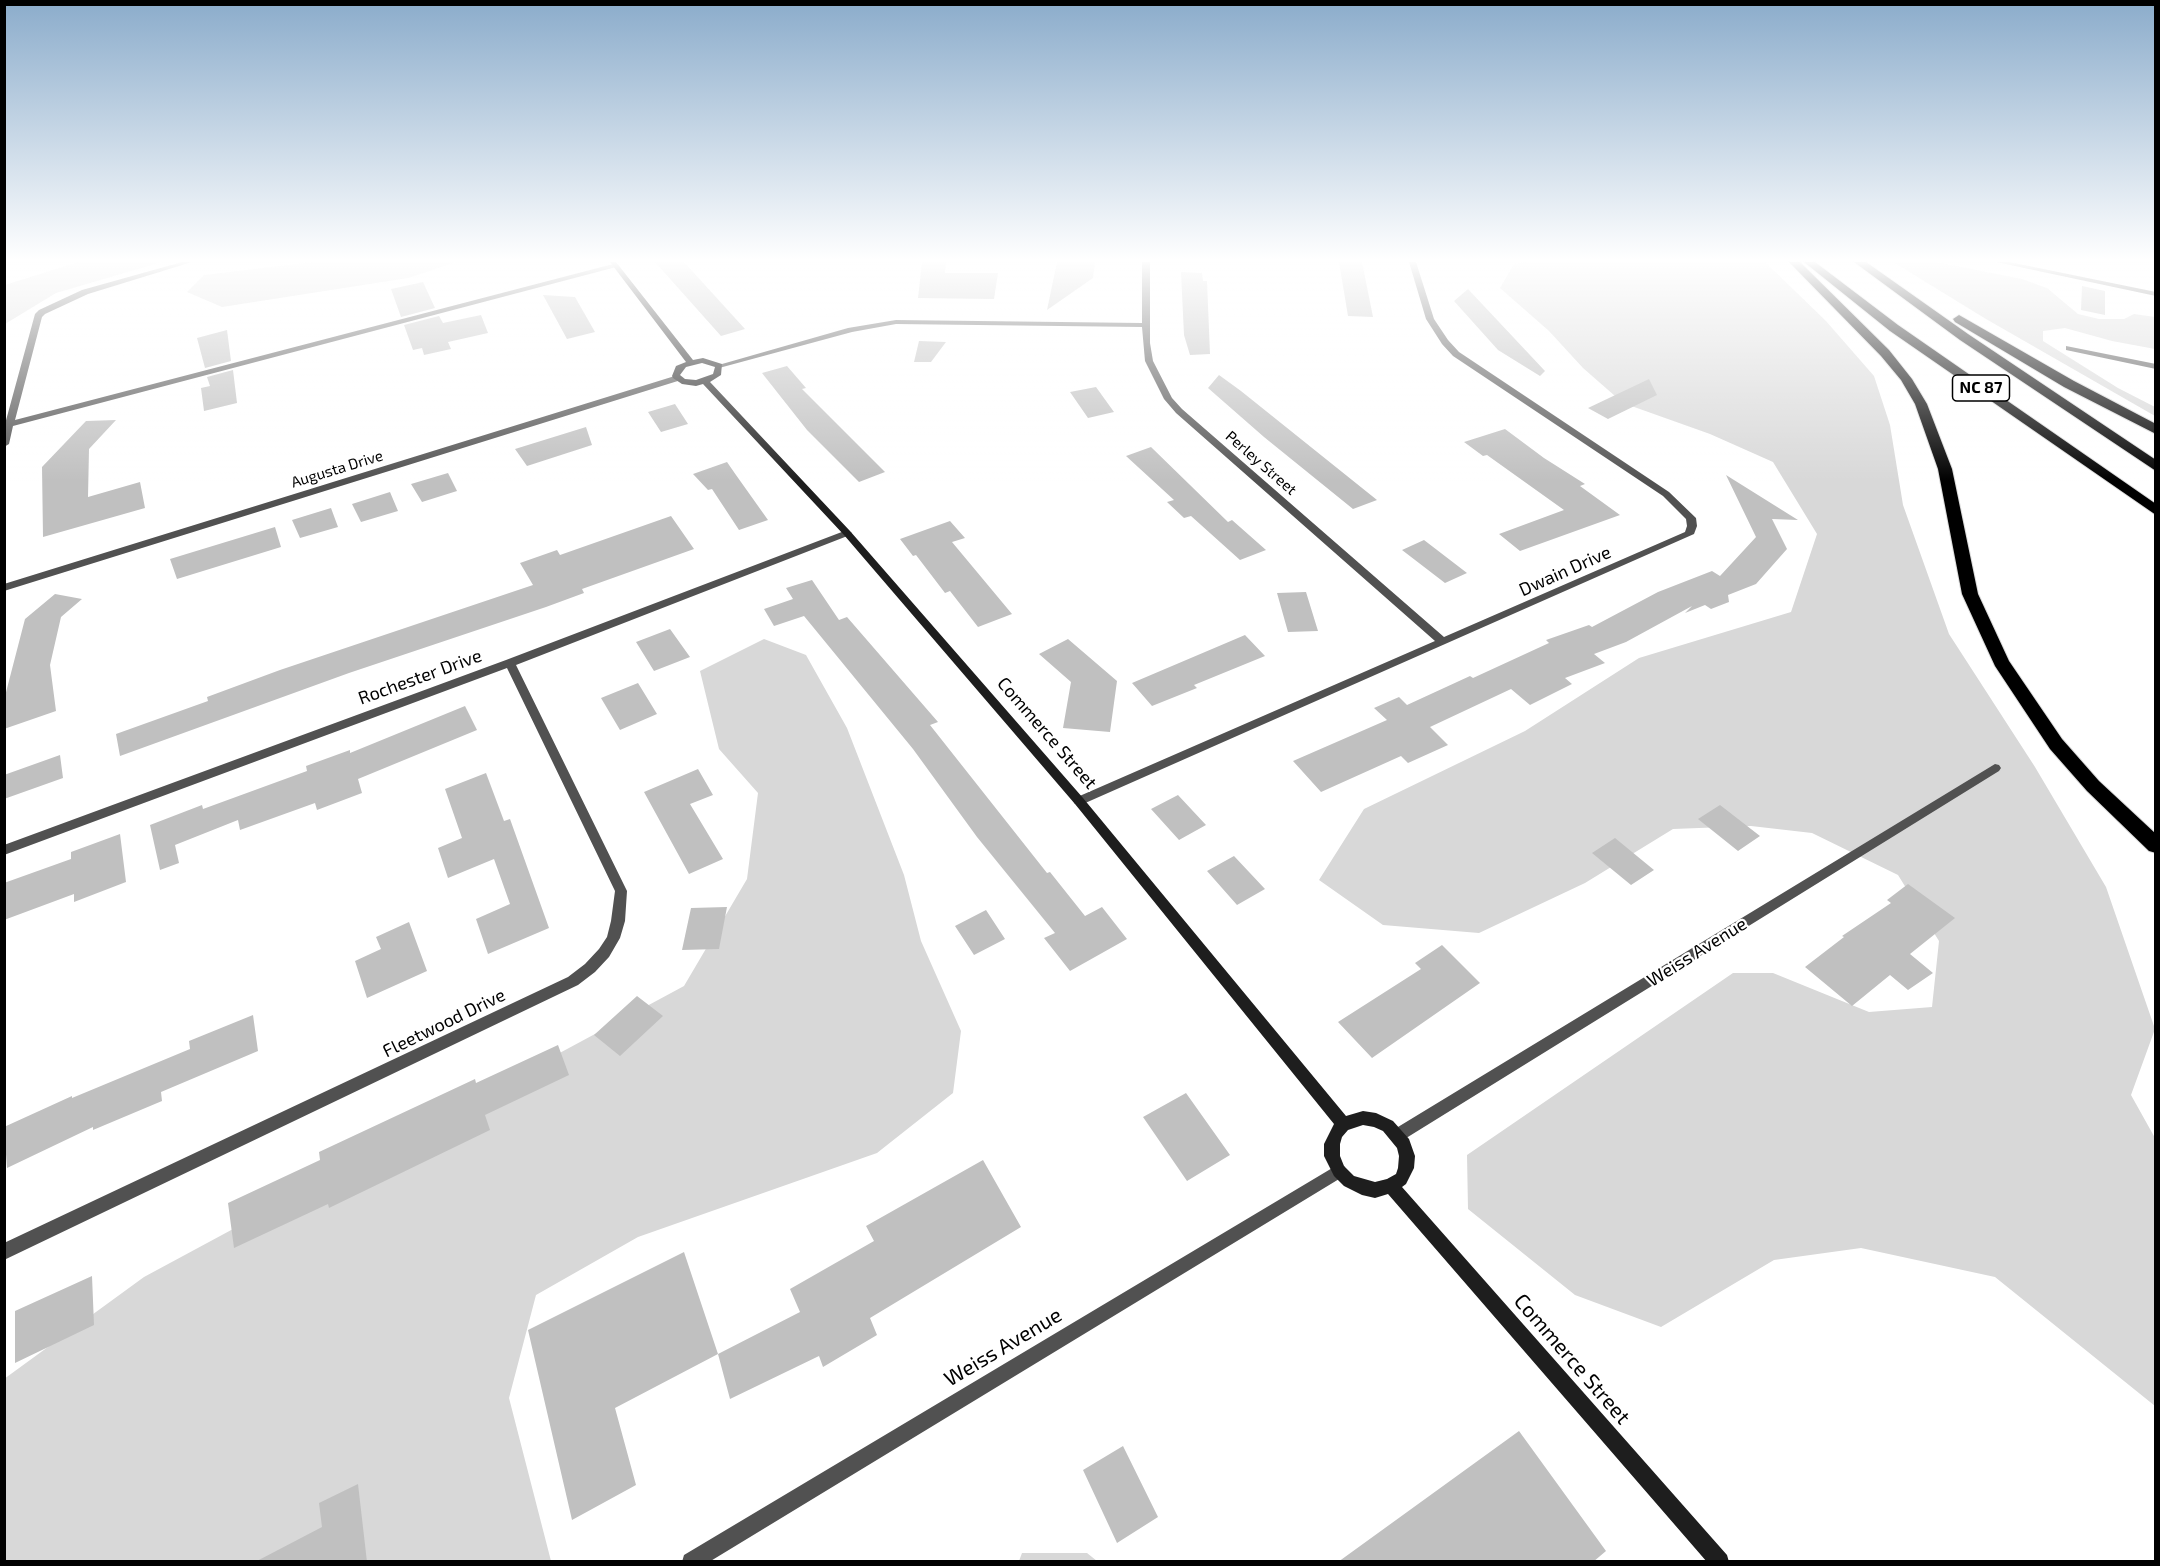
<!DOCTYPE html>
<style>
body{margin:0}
#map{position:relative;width:2160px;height:1566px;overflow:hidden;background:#fff;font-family:"Exo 2",sans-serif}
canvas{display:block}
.frame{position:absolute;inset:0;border:6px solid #000;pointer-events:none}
</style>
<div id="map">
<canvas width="2160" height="1566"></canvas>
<div class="frame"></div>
</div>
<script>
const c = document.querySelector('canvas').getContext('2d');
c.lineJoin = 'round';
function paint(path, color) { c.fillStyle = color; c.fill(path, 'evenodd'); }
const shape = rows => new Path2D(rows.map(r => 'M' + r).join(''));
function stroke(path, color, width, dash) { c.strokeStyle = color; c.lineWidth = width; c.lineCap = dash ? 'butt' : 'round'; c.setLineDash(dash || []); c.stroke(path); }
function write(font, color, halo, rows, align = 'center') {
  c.font = font + ' "Exo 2",sans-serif'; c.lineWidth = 4.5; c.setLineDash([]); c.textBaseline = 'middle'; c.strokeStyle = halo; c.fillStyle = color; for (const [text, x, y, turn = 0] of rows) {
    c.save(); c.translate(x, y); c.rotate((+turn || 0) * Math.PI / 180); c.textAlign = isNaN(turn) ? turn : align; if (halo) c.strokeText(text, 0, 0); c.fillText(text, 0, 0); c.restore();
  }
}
paint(shape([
 [78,262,162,262,56,293,5,324,5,285],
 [312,262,456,262,408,278,222,307,187,292,204,275],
 [1526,262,1765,262,1826,321,1874,376,1890,425,1903,505,1949,634,2035,767,2106,887,2155,1029,2131,1095,2155,1138,2155,1406,1995,1277,1861,1248,1774,1260,1661,1327,1575,1295,1468,1209,1467,1155,1733,973,1773,973,1869,1012,1932,1007,1939,941,1898,875,1812,833,1751,826,1673,829,1585,883,1479,933,1383,925,1319,880,1364,809,1525,731,1639,658,1791,612,1817,534,1773,462,1710,434,1623,403,1583,368,1549,331,1500,288,1514,264],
 [1893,262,1936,262,2022,279,2047,288,2078,314,2099,319,2124,319,2134,314,2155,317,2155,349,2112,341,2065,328,2043,331,2043,341,2118,388,2155,407,2155,416,1986,319],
 [764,639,806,655,847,728,904,875,921,941,961,1031,953,1093,877,1153,638,1237,536,1295,509,1398,551,1561,5,1561,4,1379,144,1277,684,986,747,879,758,793,719,749,700,671],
 [1022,1553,1087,1553,1097,1561,1019,1561]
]), '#d8d8d8');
paint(shape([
 [655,262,684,262,745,329,721,336],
 [922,262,946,262,945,273,998,273,994,299,918,298],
 [1057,262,1095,262,1093,278,1047,310],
 [1339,262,1362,262,1373,317,1348,316],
 [1181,272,1202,273,1203,281,1207,281,1210,354,1190,355,1184,335],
 [423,282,435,308,401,317,391,289],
 [2082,286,2105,291,2105,315,2081,310],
 [1468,289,1545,371,1540,376,1498,350,1454,301],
 [543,295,575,297,595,332,567,339],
 [481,315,488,333,448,342,451,349,424,355,422,348,413,350,404,325,439,316,443,323],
 [227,330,231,361,205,368,197,338],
 [919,341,946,342,931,362,914,362],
 [787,366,806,388,802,389,885,472,859,482,807,430,762,373],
 [233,370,237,403,204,411,201,388,210,386,207,377],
 [1219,375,1241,391,1377,500,1353,509,1264,437,1208,388],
 [1649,379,1657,395,1608,419,1588,408],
 [1096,387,1114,412,1088,418,1070,392],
 [675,404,688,424,661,432,648,412],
 [116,420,89,449,88,497,140,482,145,508,43,537,42,467,86,421],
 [586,427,592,445,527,466,515,449],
 [1505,429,1544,458,1585,484,1580,486,1620,515,1520,551,1499,534,1564,510,1487,455,1483,456,1464,442],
 [1151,447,1228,522,1232,520,1266,550,1240,560,1191,516,1184,518,1167,502,1174,500,1126,456],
 [727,462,736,475,768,520,739,530,712,489,708,490,693,474],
 [448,473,457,491,422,502,411,484],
 [1726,475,1798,520,1772,519,1787,549,1756,584,1728,595,1729,602,1711,609,1705,605,1685,613,1692,606,1626,642,1594,654,1605,663,1565,678,1572,684,1530,705,1511,689,1430,727,1448,745,1408,763,1401,756,1321,792,1293,761,1387,720,1374,708,1399,697,1407,705,1470,676,1473,678,1549,643,1546,640,1589,625,1592,627,1658,592,1712,571,1720,576,1756,537],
 [390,492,398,511,361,522,352,504],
 [331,508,338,527,300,538,292,520],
 [671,516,694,549,582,589,584,593,546,607,349,673,120,756,116,734,208,701,207,697,280,670,533,585,520,563,557,550,560,555],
 [950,521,965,538,952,542,1012,614,978,627,950,591,945,593,916,555,913,556,900,539],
 [275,527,281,547,177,579,170,559],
 [1424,540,1467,573,1445,583,1402,550],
 [812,580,839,620,847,617,938,722,930,725,1047,873,1050,872,1085,916,1102,907,1127,939,1070,971,1044,938,1055,933,977,837,913,749,804,616,774,626,764,609,793,599,786,588],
 [1306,592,1318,631,1288,632,1277,593],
 [55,594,82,599,61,617,50,665,56,711,4,729,4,700,25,619],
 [670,629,690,657,654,671,636,642],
 [1245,635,1265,656,1194,685,1197,688,1152,706,1132,683],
 [1068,639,1117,681,1110,732,1063,728,1071,682,1039,654],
 [638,683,657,714,620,730,601,698],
 [465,706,477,730,358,779,362,793,317,810,315,803,240,830,238,820,175,845,179,863,160,870,150,825,202,805,203,809,307,771,306,766,350,750,350,753],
 [60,755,63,778,4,799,4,775],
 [698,769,713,795,690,804,723,859,689,874,644,792],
 [486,773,504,821,510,819,549,928,488,954,476,919,510,904,494,859,448,878,438,848,462,838,445,789],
 [1178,795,1206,825,1179,840,1151,809],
 [1720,805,1760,836,1738,851,1698,819],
 [120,834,126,882,74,902,74,894,4,920,4,883,71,859,71,852],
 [1615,838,1654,870,1631,885,1592,853],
 [1234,856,1265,889,1237,905,1207,871],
 [1908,884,1955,918,1910,954,1933,973,1908,990,1890,975,1852,1006,1805,967,1844,937,1842,936,1891,903,1887,900],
 [727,907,719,949,682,950,691,908],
 [986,910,1005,939,974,955,955,926],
 [409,922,427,971,367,998,355,961,381,949,376,937],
 [1442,945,1480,983,1372,1058,1338,1022,1421,969,1415,963],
 [637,996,663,1016,620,1056,594,1035],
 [253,1015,258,1051,161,1092,162,1101,93,1130,93,1127,7,1168,4,1127,72,1096,72,1098,190,1049,189,1041],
 [558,1045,569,1075,485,1115,490,1130,329,1208,328,1204,234,1248,228,1203,320,1160,319,1152,475,1079,476,1083],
 [1186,1093,1230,1155,1187,1181,1143,1117],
 [983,1160,1021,1227,870,1318,877,1335,823,1367,819,1356,730,1399,718,1354,800,1312,790,1289,874,1241,866,1226],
 [684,1252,718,1354,615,1408,636,1485,572,1520,528,1330],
 [92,1276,94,1325,15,1363,15,1311],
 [1519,1431,1606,1551,1593,1562,1338,1562],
 [1123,1446,1158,1517,1117,1543,1083,1470],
 [358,1484,367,1562,255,1562,322,1527,319,1503]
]), '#c0c0c0');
const highway = shape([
 [1789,262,1800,262,1889,350,1912,379,1927,404,1952,469,1978,594,2009,661,2062,739,2099,781,2156,834,2156,853,2149,851,2087,791,2050,749,1995,666,1962,594,1938,469,1915,404,1901,380,1881,356,1789,262],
 [1804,262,1815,262,1898,325,2156,504,2156,515,1890,331,1804,262],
 [1854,262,1866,262,1968,334,2156,460,2156,471,1960,340,1854,262],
 [1959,315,2074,381,2156,424,2156,434,2064,387,1955,322,1953,319,1959,315]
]);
stroke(highway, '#dbdbdb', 2);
paint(shape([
 [2066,346,2156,364,2156,369,2066,350,2066,346]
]), '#515151');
paint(shape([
 [182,262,192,262,88,294,45,314,42,317,15,420,613,264,620,266,13,426,9,444,4,447,5,424,35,314,39,310,82,290,182,262],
 [1142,262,1150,262,1150,343,1153,361,1172,398,1182,409,1444,637,1685,532,1687,526,1686,519,1663,496,1453,356,1442,344,1426,319,1409,262,1416,262,1434,319,1448,340,1459,352,1669,492,1696,518,1697,526,1694,534,1083,804,1075,804,1073,801,1075,798,1435,641,1176,413,1164,399,1145,361,1142,327,896,324,852,332,719,368,715,366,848,328,896,320,1142,323,1142,262],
 [1996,262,2009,262,2156,292,2156,296,1996,262],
 [678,375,682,378,681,380,4,591,4,584,678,375],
 [847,530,852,533,850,535,516,665,627,891,625,921,620,938,609,957,595,972,578,985,4,1260,4,1243,568,977,585,964,599,949,607,937,611,921,615,891,507,668,4,855,4,845,506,660,847,530],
 [1995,764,1999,765,2001,768,1999,771,1403,1140,1398,1142,1393,1140,1390,1135,1393,1130,1995,764],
 [1339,1164,1344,1166,1347,1171,1344,1176,709,1562,682,1562,684,1555,1339,1164]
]), '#515151');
paint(shape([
 [610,262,616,262,693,360,703,358,722,364,721,375,710,382,850,531,1083,798,1346,1116,1363,1111,1376,1113,1393,1121,1409,1139,1415,1156,1414,1168,1406,1184,1402,1187,1727,1555,1729,1562,1707,1562,1388,1194,1375,1198,1362,1195,1344,1186,1334,1176,1324,1156,1324,1144,1334,1124,1075,804,844,535,703,384,696,386,682,384,673,378,672,376,676,366,686,362,610,262],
 [702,363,715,367,713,374,696,380,685,379,680,375,686,367,702,363],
 [1363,1125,1374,1127,1383,1131,1397,1148,1399,1156,1398,1168,1396,1174,1387,1179,1375,1182,1354,1176,1344,1166,1340,1156,1340,1144,1342,1137,1348,1130,1363,1125]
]), '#1e1e1e');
paint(highway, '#000');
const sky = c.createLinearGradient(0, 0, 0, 481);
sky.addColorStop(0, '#8baccb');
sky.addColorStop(0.54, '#fff');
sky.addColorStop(1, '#ffffff00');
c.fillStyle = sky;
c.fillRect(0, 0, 2160, 481);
write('15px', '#000', '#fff', [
 ["Perley Street",1261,463,41],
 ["Augusta Drive",337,469,-17]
]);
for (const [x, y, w] of [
 [1981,388,57]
]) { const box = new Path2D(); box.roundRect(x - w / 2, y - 13, w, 26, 4.5); c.fillStyle = '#fff'; c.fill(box); stroke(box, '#000', 1.5); }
write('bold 16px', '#000', null, [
 ["NC 87",1981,388]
]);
write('18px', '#000', '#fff', [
 ["Dwain Drive",1565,571,-24],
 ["Rochester Drive",420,677,-20],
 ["Commerce Street",1047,733,49],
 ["Weiss Avenue",1697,952,-32],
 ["Fleetwood Drive",444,1023,-26]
]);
write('21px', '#000', '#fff', [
 ["Weiss Avenue",1003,1347,-31],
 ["Commerce Street",1572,1359,49]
]);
</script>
